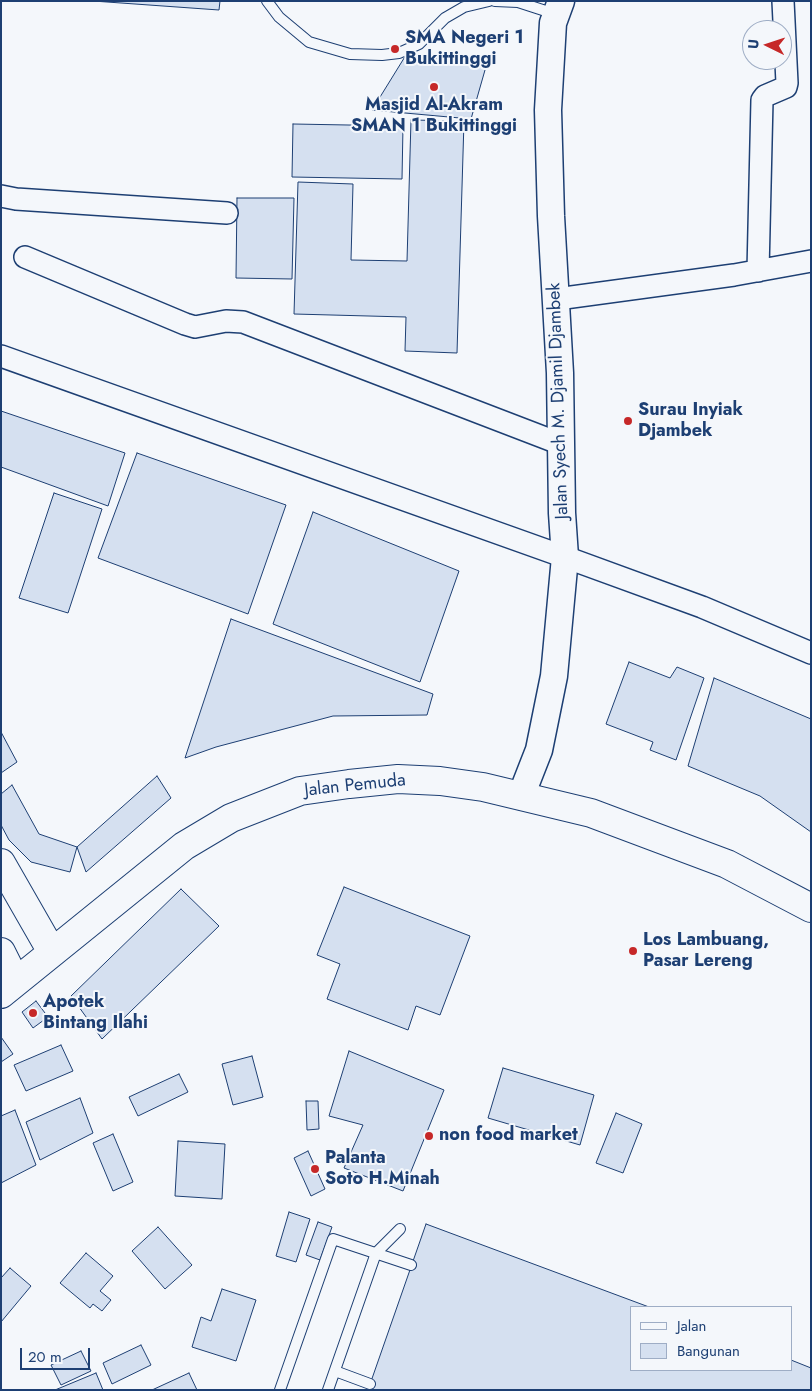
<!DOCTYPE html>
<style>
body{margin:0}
#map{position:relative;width:812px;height:1391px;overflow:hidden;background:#f4f7fb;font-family:Jost,sans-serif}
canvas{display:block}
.frame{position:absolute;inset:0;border:2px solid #1d3f73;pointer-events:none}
.legend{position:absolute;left:630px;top:1306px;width:162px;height:65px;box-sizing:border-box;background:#f4f7fb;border:1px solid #9eadc5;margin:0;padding:6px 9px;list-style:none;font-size:15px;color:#1d3f73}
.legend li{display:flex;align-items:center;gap:10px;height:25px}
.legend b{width:25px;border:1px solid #9eadc5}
.north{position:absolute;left:742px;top:20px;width:50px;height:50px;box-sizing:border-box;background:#f4f7fb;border:1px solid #9eadc5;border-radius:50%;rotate:274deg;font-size:14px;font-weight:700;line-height:20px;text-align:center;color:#1d3f73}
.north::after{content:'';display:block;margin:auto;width:18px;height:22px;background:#c62828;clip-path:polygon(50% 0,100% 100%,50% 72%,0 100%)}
.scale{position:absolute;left:20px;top:1348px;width:70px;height:22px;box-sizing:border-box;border:2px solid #1d3f73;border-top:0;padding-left:6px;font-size:15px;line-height:18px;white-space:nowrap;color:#1d3f73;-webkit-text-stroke:4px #f4f7fb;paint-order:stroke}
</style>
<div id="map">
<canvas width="812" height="1391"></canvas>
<div class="frame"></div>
<ul class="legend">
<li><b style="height:6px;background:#f4f7fb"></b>Jalan</li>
<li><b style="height:14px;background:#d5e0f0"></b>Bangunan</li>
</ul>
<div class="north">U</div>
<div class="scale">20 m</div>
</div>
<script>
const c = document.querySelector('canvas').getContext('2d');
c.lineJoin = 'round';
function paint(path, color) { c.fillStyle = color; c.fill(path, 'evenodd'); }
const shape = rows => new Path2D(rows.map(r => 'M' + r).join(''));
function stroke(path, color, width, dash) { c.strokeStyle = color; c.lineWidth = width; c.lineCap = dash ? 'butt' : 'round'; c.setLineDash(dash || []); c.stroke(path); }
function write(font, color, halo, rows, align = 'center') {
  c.font = font + ' Jost,sans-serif'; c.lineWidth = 4; c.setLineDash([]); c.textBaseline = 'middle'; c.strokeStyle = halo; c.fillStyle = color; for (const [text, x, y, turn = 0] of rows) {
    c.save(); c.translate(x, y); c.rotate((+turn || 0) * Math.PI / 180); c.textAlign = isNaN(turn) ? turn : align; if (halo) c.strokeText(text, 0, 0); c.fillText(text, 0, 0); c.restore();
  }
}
const building = shape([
 [93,1,220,1,219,10,93,1],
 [406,55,487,63,471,119,372,110,406,55],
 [411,120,464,121,457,353,405,351,406,317,294,314,298,182,353,184,351,260,407,261,411,120],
 [293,124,403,126,402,179,292,177,293,124],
 [237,198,294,198,292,279,236,278,237,198],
 [1,411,125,453,108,506,1,467,1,411],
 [137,453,286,505,248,614,98,558,137,453],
 [54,493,102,509,68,613,19,598,54,493],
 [313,512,459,571,420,682,273,624,313,512],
 [231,619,433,694,427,715,333,716,216,747,185,758,231,619],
 [629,662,670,678,677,667,704,678,676,760,650,750,653,742,606,724,629,662],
 [714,678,811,719,811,832,760,796,688,766,714,678],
 [1,732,17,762,1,773,1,732],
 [157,776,171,798,86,872,77,847,157,776],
 [12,785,39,834,77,847,70,872,31,862,9,840,1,825,1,794,12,785],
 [344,887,470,936,440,1015,416,1006,408,1030,327,999,340,964,317,955,344,887],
 [181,889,219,926,102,1039,71,996,181,889],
 [36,1001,48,1017,33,1028,22,1012,36,1001],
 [1,1037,13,1054,1,1062,1,1037],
 [61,1045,73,1071,26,1091,14,1065,61,1045],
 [349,1051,444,1090,403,1191,344,1168,363,1125,329,1116,349,1051],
 [252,1056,263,1097,233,1105,222,1064,252,1056],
 [503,1068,594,1095,580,1145,488,1118,503,1068],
 [179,1074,188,1092,138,1116,129,1097,179,1074],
 [80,1098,93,1133,40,1160,26,1122,80,1098],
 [306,1101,318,1101,319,1129,307,1130,306,1101],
 [15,1110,36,1165,1,1183,1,1116,15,1110],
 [616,1113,642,1124,623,1173,596,1163,616,1113],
 [113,1134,133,1182,113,1191,93,1143,113,1134],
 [178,1141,225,1144,222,1199,175,1196,178,1141],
 [308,1151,325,1189,311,1196,294,1158,308,1151],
 [289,1212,310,1219,296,1262,276,1256,289,1212],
 [318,1222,332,1227,320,1260,306,1255,318,1222],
 [426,1224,649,1307,631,1307,631,1370,791,1370,791,1360,811,1368,811,1390,368,1390,426,1224],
 [158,1227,192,1265,165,1289,132,1251,158,1227],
 [86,1253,113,1276,100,1291,111,1300,102,1311,93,1304,90,1308,60,1283,86,1253],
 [10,1268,31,1286,1,1322,1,1278,10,1268],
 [222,1289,256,1300,236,1361,192,1347,201,1317,211,1321,222,1289],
 [141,1345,151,1365,112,1384,103,1363,141,1345],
 [81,1351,91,1371,61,1385,51,1365,81,1351],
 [96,1373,103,1390,55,1390,96,1373],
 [189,1373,197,1390,152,1390,189,1373]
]);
paint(building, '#d5e0f0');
stroke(building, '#1d3f73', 1);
const service = shape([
 [267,1,279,17,309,42,350,54,382,55,399,53,419,44,445,18,464,7,489,1],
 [495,1,518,2,555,14],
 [335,1371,370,1384],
 [280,1390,333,1239,411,1265],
 [328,1390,376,1253,400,1229]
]);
const minor = shape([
 [1,196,16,199,227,213],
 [25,257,185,324,195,327,226,321,243,322,561,444],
 [758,271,762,100,765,96,786,87,787,83,783,1],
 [557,299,734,275,811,261],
 [1,356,565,557,702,607,811,653]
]);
const tertiary = shape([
 [521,796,539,750,554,676,565,557,562,513,560,373,551,216,548,110,553,23,561,1]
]);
const primary = shape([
 [1,863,52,952],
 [1,952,16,982],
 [1,994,184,846,231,818,300,791,349,784,398,779,440,781,483,787,591,813,727,864,811,908]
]);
stroke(service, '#1d3f73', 12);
stroke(minor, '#1d3f73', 24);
stroke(tertiary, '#1d3f73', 29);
stroke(primary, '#1d3f73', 30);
stroke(service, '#f4f7fb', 10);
stroke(minor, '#f4f7fb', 21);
stroke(tertiary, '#f4f7fb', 26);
stroke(primary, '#f4f7fb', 28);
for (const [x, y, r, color] of [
 [395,49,5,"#c62828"],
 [434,87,5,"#c62828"],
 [628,421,5,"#c62828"],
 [633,951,5,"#c62828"],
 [33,1013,5,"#c62828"],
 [429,1136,5,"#c62828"],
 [315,1169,5,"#c62828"]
]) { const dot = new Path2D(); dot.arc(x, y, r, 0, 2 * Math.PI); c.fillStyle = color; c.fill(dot); stroke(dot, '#f4f7fb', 2); }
write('bold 18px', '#1d3f73', '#f4f7fb', [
 ["SMA Negeri 1",405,39],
 ["Bukittinggi",405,60],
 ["Masjid Al-Akram",434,106,"center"],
 ["SMAN 1 Bukittinggi",434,127,"center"],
 ["Surau Inyiak",638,411],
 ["Djambek",638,432],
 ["Los Lambuang,",643,941],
 ["Pasar Lereng",643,962],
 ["Apotek",43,1003],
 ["Bintang Ilahi",43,1024],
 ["non food market",439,1136],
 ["Palanta",325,1159],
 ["Soto H.Minah",325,1180]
], 'left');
write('18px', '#1d3f73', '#f4f7fb', [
 ["Jalan Syech M. Djamil Djambek",559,401,-92],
 ["Jalan Pemuda",355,786,-6]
]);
</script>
